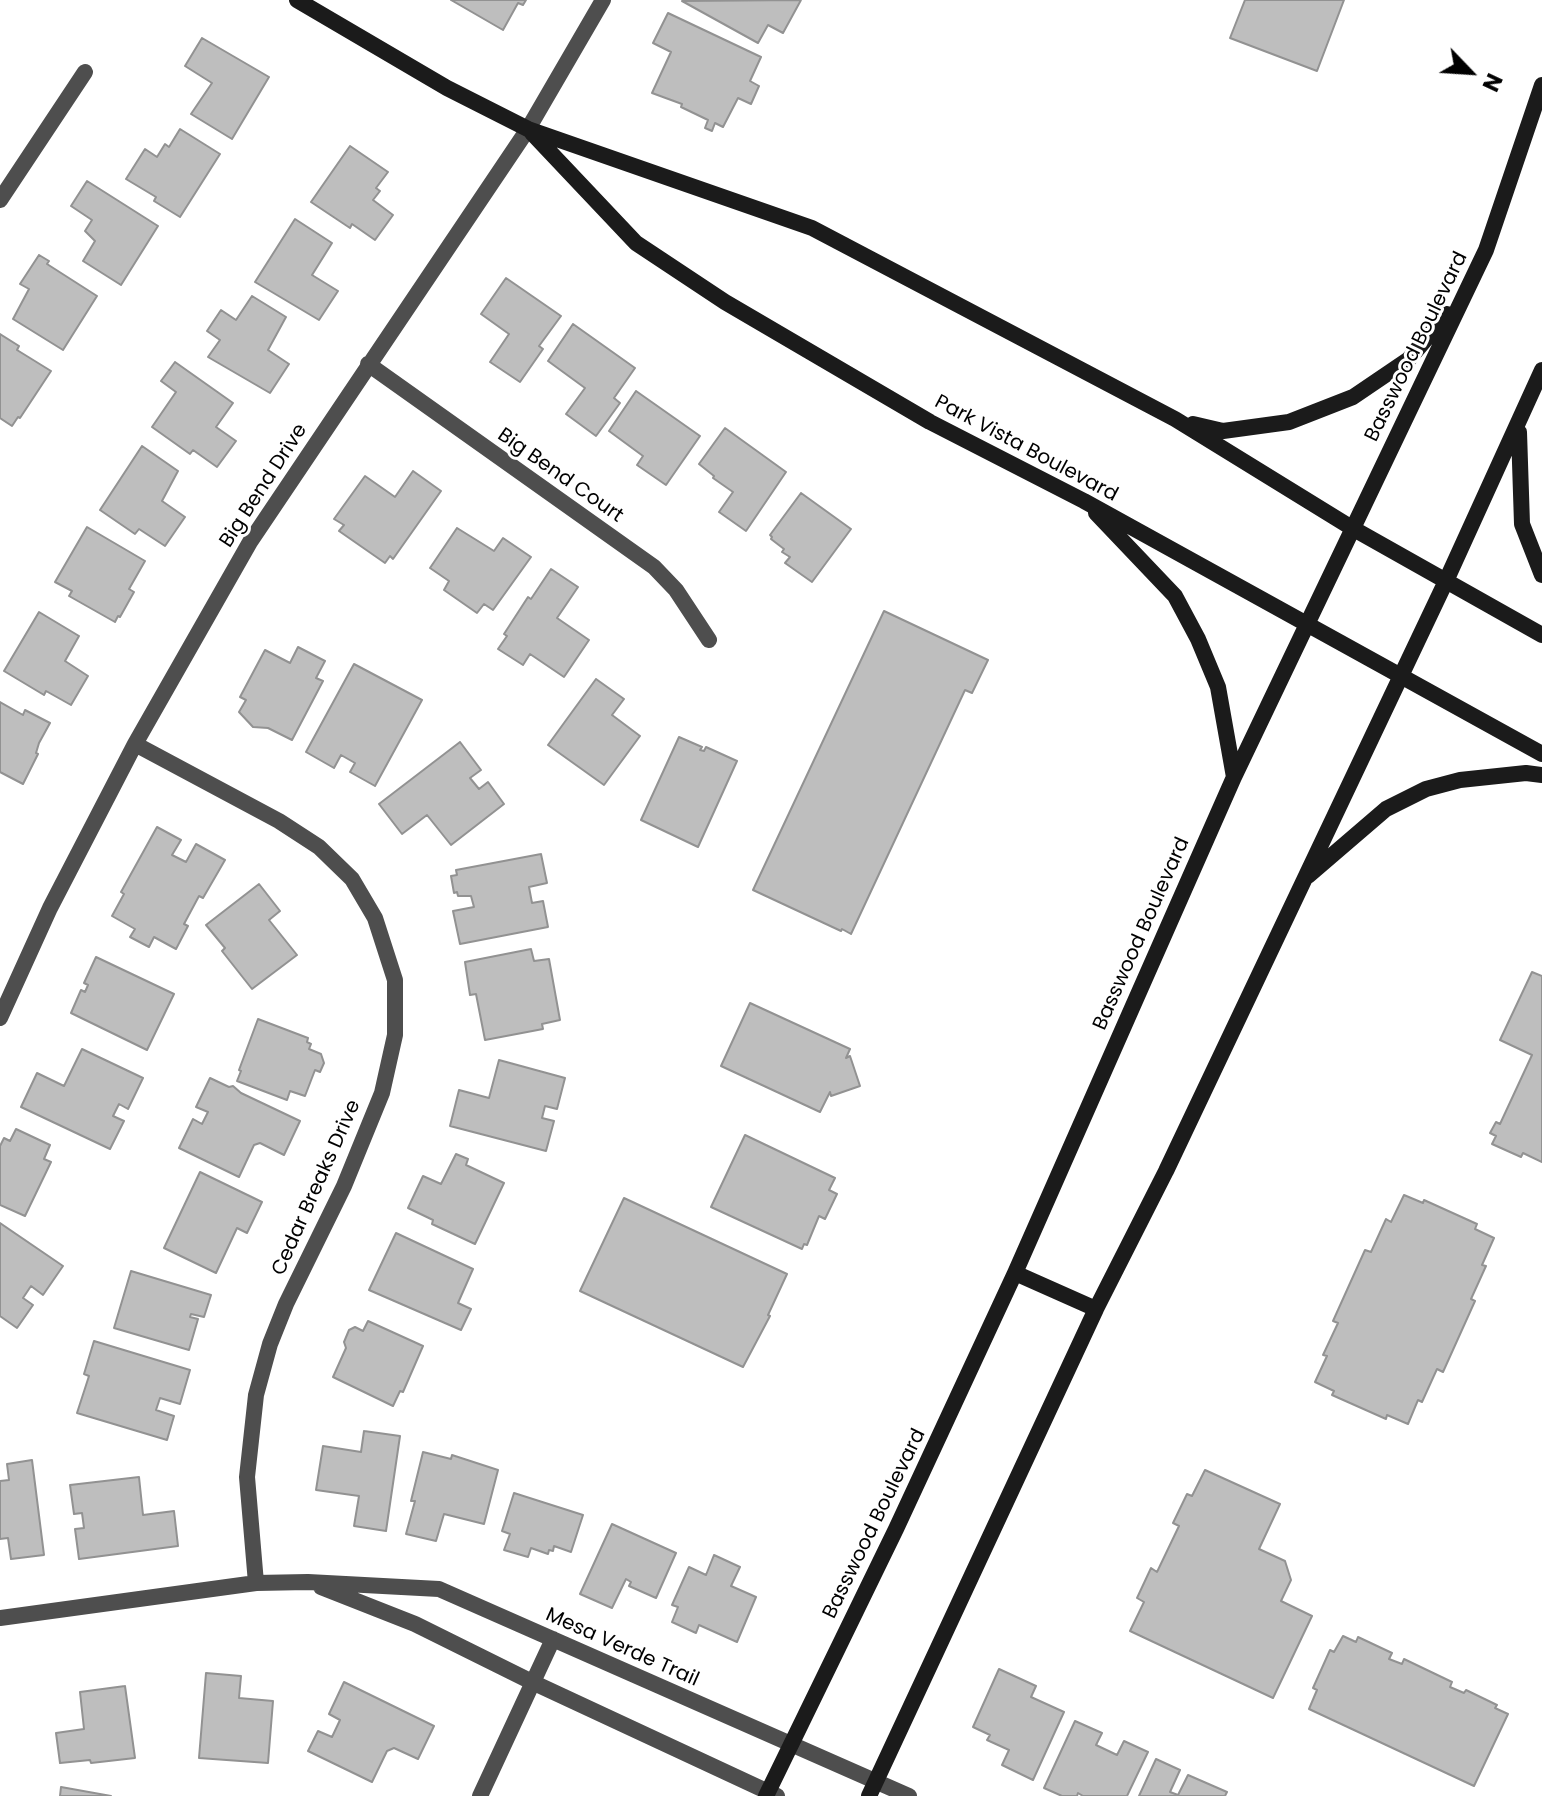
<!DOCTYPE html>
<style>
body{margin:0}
#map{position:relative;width:1542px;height:1796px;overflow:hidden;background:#fff;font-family:Poppins,sans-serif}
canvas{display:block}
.north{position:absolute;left:1430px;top:32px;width:80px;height:80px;-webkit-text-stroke:6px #fff;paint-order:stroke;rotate:115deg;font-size:22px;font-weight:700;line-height:32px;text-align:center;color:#000}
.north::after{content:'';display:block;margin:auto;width:28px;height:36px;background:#000;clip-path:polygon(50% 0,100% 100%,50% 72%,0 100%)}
</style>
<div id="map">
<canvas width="1542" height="1796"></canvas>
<div class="north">N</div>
</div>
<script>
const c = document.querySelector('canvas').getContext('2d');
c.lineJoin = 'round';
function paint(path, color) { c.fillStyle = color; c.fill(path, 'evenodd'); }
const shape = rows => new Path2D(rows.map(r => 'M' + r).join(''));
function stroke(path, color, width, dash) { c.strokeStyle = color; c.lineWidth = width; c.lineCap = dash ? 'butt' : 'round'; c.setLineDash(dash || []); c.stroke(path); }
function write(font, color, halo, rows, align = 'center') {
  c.font = font + ' Poppins,sans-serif'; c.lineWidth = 6; c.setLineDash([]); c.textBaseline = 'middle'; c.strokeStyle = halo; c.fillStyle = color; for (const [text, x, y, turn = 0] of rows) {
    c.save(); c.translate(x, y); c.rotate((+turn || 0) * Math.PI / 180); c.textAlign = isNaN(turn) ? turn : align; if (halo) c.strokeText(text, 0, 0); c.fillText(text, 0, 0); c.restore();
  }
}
const building = shape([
 [451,0,526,0,523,5,518,3,503,30,451,0],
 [801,0,783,33,768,25,758,43,682,1,801,0],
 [1245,0,1344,0,1317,71,1230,38,1245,0],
 [668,13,761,57,750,81,759,86,751,104,738,98,723,127,715,123,712,131,705,128,708,120,681,107,682,104,652,93,671,52,653,43,668,13],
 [202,38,269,77,232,139,191,114,212,83,185,66,202,38],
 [180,129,220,154,180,217,154,201,156,197,126,179,145,149,157,157,165,144,169,147,180,129],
 [350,146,388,172,376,188,380,191,373,200,393,215,375,240,352,224,350,228,311,202,350,146],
 [87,181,158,226,121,285,83,261,95,241,85,231,92,220,71,206,87,181],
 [295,219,332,243,312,275,338,291,319,320,255,282,295,219],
 [39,255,49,261,47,264,97,296,63,350,13,319,29,289,20,284,39,255],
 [506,278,561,316,539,346,543,349,520,382,490,362,509,334,481,314,506,278],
 [252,296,286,317,268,350,289,364,270,393,208,357,220,340,207,331,221,310,236,320,252,296],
 [573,324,635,368,614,398,620,403,596,436,566,414,585,388,548,361,573,324],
 [0,334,19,346,17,350,51,371,20,418,18,417,12,426,0,418,0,334],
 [175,362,233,403,216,427,236,441,217,467,193,450,190,454,152,427,176,392,161,381,175,362],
 [636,391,700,436,666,485,637,465,643,456,609,431,636,391],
 [725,428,786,472,746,531,719,512,733,492,713,478,714,476,699,464,725,428],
 [142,446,178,471,162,501,185,517,165,546,139,529,135,534,100,510,142,446],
 [413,471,441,491,393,559,390,556,385,563,339,531,344,525,334,519,365,476,395,497,413,471],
 [801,493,851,529,812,582,785,563,790,557,782,552,784,549,771,539,772,537,770,535,801,493],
 [87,527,145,561,129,589,134,592,120,617,118,616,115,622,69,596,72,591,55,582,87,527],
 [457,528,494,551,503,538,531,557,493,610,484,604,477,613,444,590,449,581,430,568,457,528],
 [551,569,578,587,557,618,589,640,564,677,530,654,523,665,498,649,507,636,504,634,528,597,531,599,551,569],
 [884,611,988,660,972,693,965,690,851,934,842,929,841,931,753,890,884,611],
 [39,612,79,636,65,661,88,676,71,705,46,691,44,695,4,671,39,612],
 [298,647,325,661,316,678,323,681,292,740,268,728,253,727,239,712,246,700,240,697,265,650,290,663,298,647],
 [354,664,422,700,375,786,350,772,355,763,341,755,334,768,306,752,354,664],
 [596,679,624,699,612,715,640,736,604,785,548,745,596,679],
 [0,702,23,715,25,710,50,723,39,743,36,753,38,754,23,784,0,772,0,702],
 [679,737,702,747,700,750,704,751,706,747,737,761,698,847,641,820,679,737],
 [460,742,481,770,470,778,479,789,488,782,504,804,451,845,427,815,402,834,379,804,460,742],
 [157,827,181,840,172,855,186,862,196,844,225,860,203,898,199,896,184,924,188,926,176,949,154,937,149,947,130,937,135,929,112,916,124,894,121,892,157,827],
 [541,854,547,883,529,887,532,903,543,901,548,927,460,944,453,911,474,907,471,896,458,896,457,892,454,893,451,876,457,875,456,870,541,854],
 [259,884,280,911,269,920,297,955,252,989,222,951,225,948,206,925,259,884],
 [531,949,534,961,549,959,560,1020,542,1024,543,1029,485,1040,476,994,470,995,465,962,531,949],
 [96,957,174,994,147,1050,71,1013,81,990,85,992,88,985,84,983,96,957],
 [1532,972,1542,976,1542,1162,1523,1153,1521,1157,1492,1144,1496,1136,1490,1133,1496,1122,1500,1124,1532,1055,1500,1040,1532,972],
 [750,1003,850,1049,846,1058,850,1056,860,1086,831,1096,830,1092,820,1112,721,1066,750,1003],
 [258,1019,308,1038,307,1042,311,1044,309,1049,321,1054,324,1063,320,1072,315,1070,305,1096,290,1091,287,1100,237,1081,241,1071,239,1070,258,1019],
 [82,1049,143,1078,128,1109,119,1104,113,1116,124,1121,110,1149,21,1107,37,1073,64,1086,82,1049],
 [499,1060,565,1078,557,1109,545,1106,542,1118,554,1121,546,1151,450,1126,459,1090,489,1098,499,1060],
 [210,1078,229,1087,233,1086,241,1093,300,1121,284,1155,260,1143,254,1145,239,1177,179,1148,193,1119,202,1124,208,1112,196,1107,210,1078],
 [16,1129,50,1145,44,1159,51,1162,25,1216,0,1205,0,1146,4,1138,10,1141,16,1129],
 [745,1135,835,1178,829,1190,837,1194,825,1219,819,1216,807,1245,804,1244,802,1249,711,1207,745,1135],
 [456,1154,468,1159,466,1165,504,1183,475,1244,432,1224,433,1220,408,1208,423,1176,441,1184,456,1154],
 [200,1172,262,1202,247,1233,237,1228,216,1273,164,1248,200,1172],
 [1404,1195,1423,1203,1424,1200,1477,1224,1475,1229,1494,1238,1482,1265,1486,1266,1471,1299,1475,1301,1443,1372,1437,1369,1422,1402,1418,1400,1408,1424,1387,1415,1386,1419,1332,1395,1334,1391,1315,1382,1327,1356,1323,1355,1338,1323,1333,1321,1365,1250,1371,1252,1386,1219,1391,1222,1404,1195],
 [624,1198,787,1274,768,1315,770,1316,743,1367,580,1291,624,1198],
 [0,1223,63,1266,43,1295,31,1286,23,1298,33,1305,17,1328,0,1316,0,1223],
 [396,1233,473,1269,458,1303,471,1309,461,1330,369,1290,396,1233],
 [131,1271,211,1295,204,1317,191,1314,190,1317,198,1319,189,1350,114,1328,131,1271],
 [368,1321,423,1346,403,1392,400,1391,393,1406,333,1377,346,1348,344,1342,349,1330,355,1327,363,1331,368,1321],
 [94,1341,190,1370,180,1404,160,1398,156,1410,174,1416,167,1440,77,1413,89,1376,84,1374,94,1341],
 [364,1431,400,1436,386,1531,354,1526,359,1496,316,1490,323,1446,361,1452,364,1431],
 [423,1452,451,1459,452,1455,498,1470,484,1524,444,1514,436,1541,406,1534,415,1501,411,1501,423,1452],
 [32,1460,44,1555,11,1559,8,1538,0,1539,0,1481,9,1480,7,1464,32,1460],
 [1205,1470,1280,1504,1259,1549,1285,1561,1291,1580,1281,1601,1312,1616,1273,1698,1130,1631,1144,1602,1137,1598,1151,1568,1157,1572,1179,1526,1173,1523,1187,1494,1192,1496,1205,1470],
 [139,1477,143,1515,174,1511,178,1546,79,1559,75,1529,84,1528,82,1513,74,1514,70,1485,139,1477],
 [514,1493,583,1515,571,1552,554,1546,553,1551,549,1550,548,1554,531,1548,528,1557,504,1550,510,1534,502,1531,514,1493],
 [612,1524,676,1553,656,1598,629,1586,631,1582,626,1579,612,1608,580,1594,612,1524],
 [714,1555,740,1567,731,1586,756,1597,737,1642,699,1625,696,1633,672,1622,678,1607,672,1605,689,1567,706,1575,714,1555],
 [1343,1636,1356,1642,1358,1637,1392,1653,1389,1659,1402,1664,1404,1659,1452,1682,1450,1687,1464,1693,1466,1690,1497,1705,1495,1708,1508,1714,1474,1786,1309,1709,1317,1690,1313,1688,1330,1650,1334,1652,1343,1636],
 [999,1669,1036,1686,1031,1697,1064,1712,1033,1780,1002,1765,1009,1750,987,1740,990,1735,973,1727,999,1669],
 [206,1673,241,1676,239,1698,273,1701,268,1763,199,1758,206,1673],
 [344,1682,434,1726,418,1759,394,1748,387,1751,372,1782,308,1751,318,1731,332,1737,340,1720,329,1714,344,1682],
 [125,1686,135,1758,91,1763,90,1760,60,1763,56,1733,84,1729,80,1692,125,1686],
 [1075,1721,1102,1733,1096,1745,1117,1755,1124,1741,1148,1752,1127,1796,1083,1796,1078,1793,1077,1796,1062,1796,1044,1788,1075,1721],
 [1156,1759,1180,1770,1170,1792,1178,1795,1188,1775,1227,1792,1225,1796,1139,1796,1156,1759],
 [61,1787,111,1796,60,1796,61,1787]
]);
paint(building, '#bebebe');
stroke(building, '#929292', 2);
stroke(shape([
 [0,200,85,72],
 [368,364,654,567,676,590,709,640],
 [135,744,279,821,319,847,352,879,375,918,395,980,395,1035,382,1093,344,1186,286,1304,270,1344,256,1395,247,1477,256,1583],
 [0,1018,50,908,135,744,250,542,528,129,603,0],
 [321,1587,415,1624,532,1682,777,1796],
 [0,1618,256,1583,308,1582,439,1589,909,1796],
 [480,1796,553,1639]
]), '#4e4e4e', 16);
stroke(shape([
 [297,0,447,88,528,129,812,228,1175,419,1352,528,1542,635],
 [532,133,636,243,725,302,930,422,1084,501,1542,754],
 [1193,424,1223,431,1289,422,1353,397,1409,359,1447,314],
 [1519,432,1522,524,1542,575],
 [1096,513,1175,596,1198,639,1218,687,1234,777],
 [1308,876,1386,809,1426,789,1460,780,1526,773,1542,775],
 [1015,1273,1096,1309],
 [766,1796,896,1529,1015,1273,1234,777,1486,250,1542,85],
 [869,1796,1096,1309,1166,1171,1446,581,1542,370]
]), '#1b1b1b', 16);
write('20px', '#000', '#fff', [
 ["Basswood Boulevard",1417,347,-64],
 ["Park Vista Boulevard",1026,449,28],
 ["Big Bend Court",560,476,35],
 ["Big Bend Drive",264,486,-57],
 ["Basswood Boulevard",1142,934,-66],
 ["Cedar Breaks Drive",317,1188,-66],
 ["Basswood Boulevard",875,1524,-64],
 ["Mesa Verde Trail",622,1648,24]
]);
</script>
